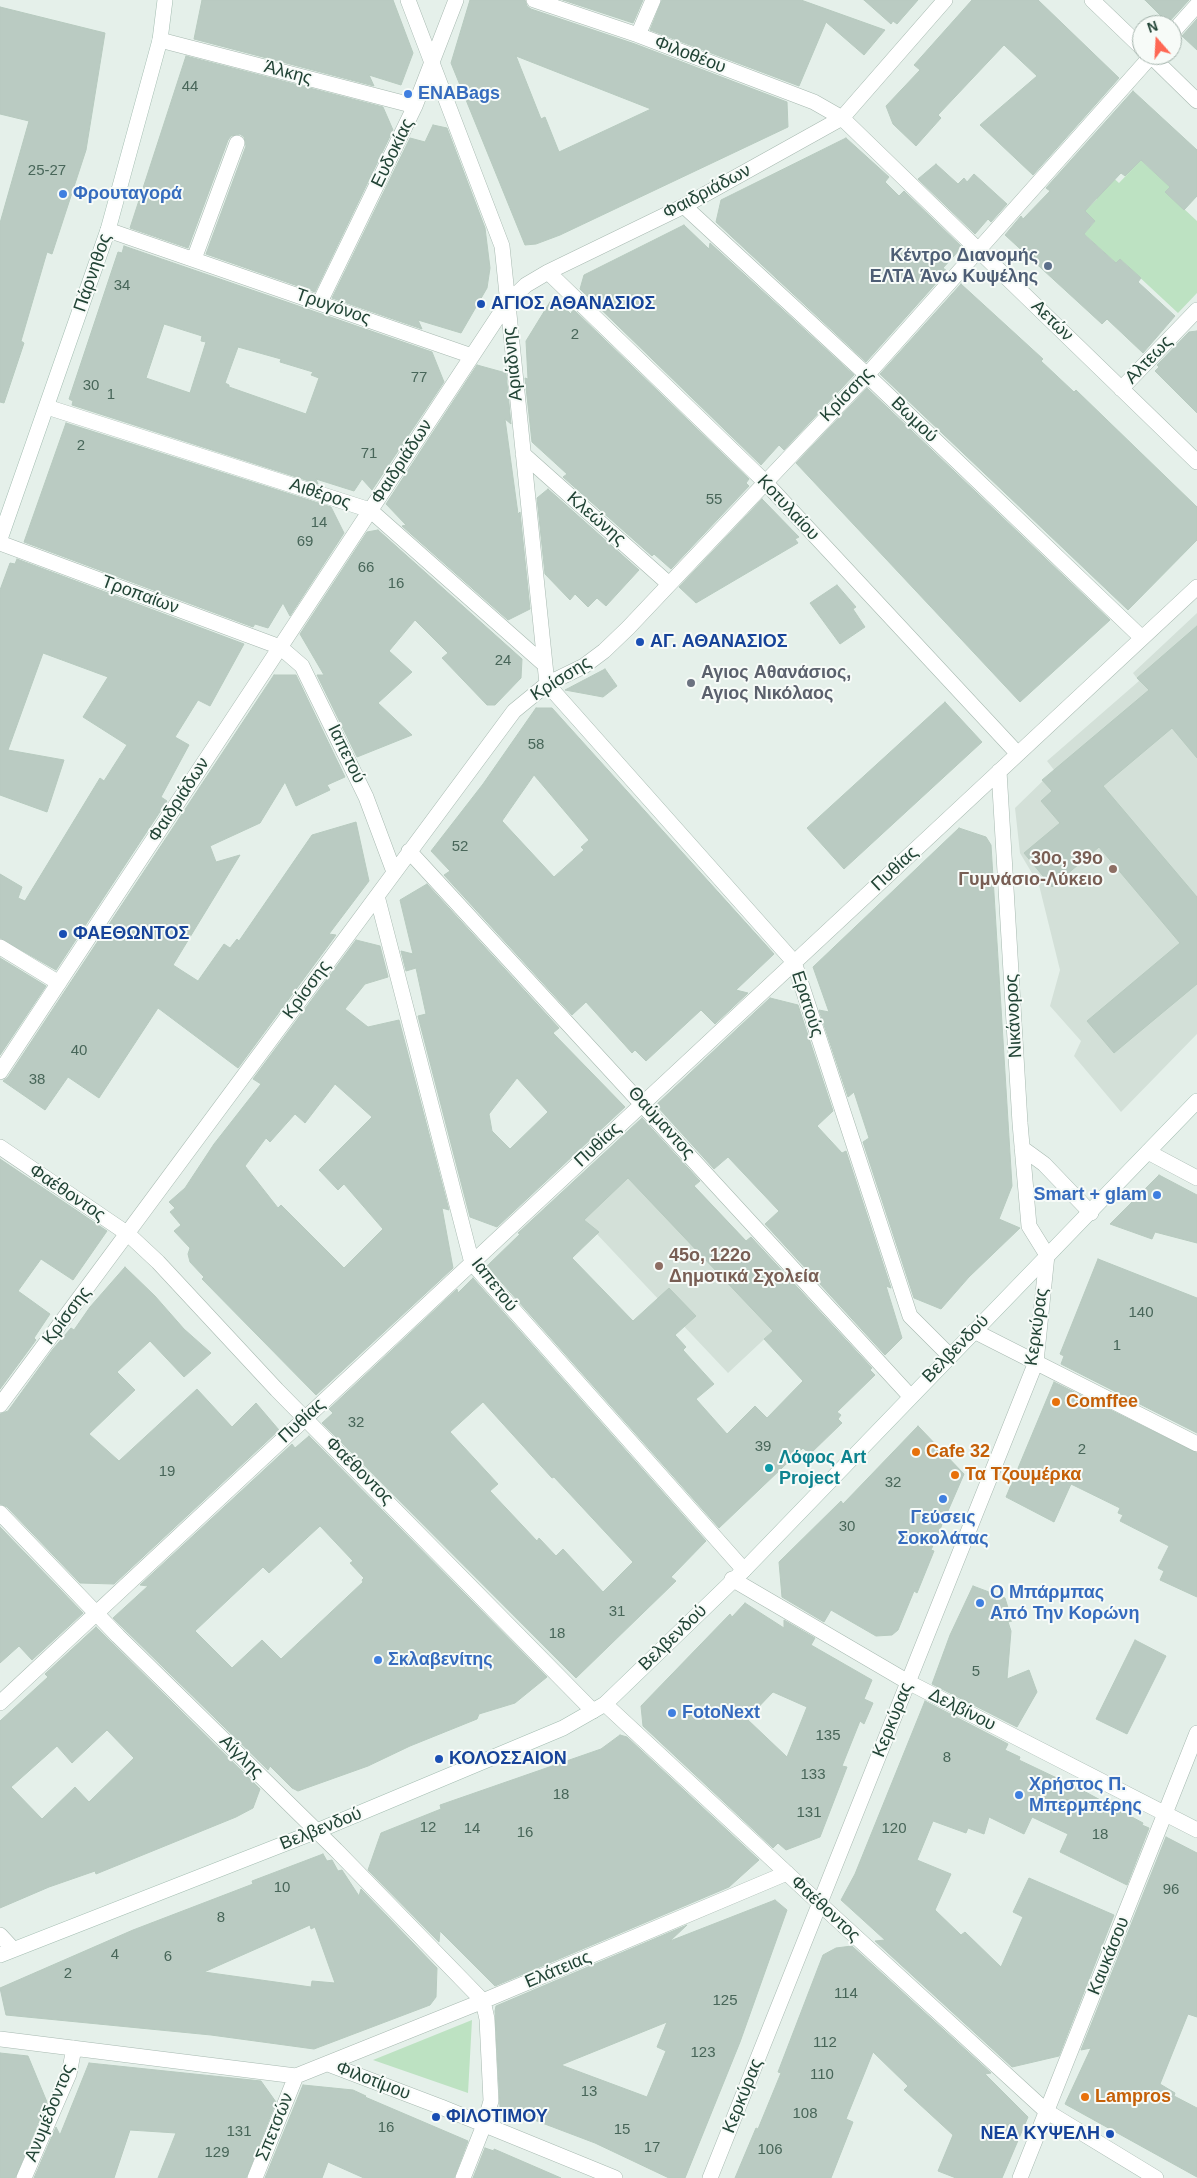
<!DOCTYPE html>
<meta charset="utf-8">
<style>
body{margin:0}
#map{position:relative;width:1197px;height:2178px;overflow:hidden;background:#e5f0ea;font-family:Helvetica,sans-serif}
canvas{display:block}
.north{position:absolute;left:1132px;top:15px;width:50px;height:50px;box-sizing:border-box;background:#f7fbf8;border:1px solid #a2b2aa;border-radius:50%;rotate:341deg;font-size:14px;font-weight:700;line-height:20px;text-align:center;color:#224436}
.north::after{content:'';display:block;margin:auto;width:18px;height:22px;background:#fe6754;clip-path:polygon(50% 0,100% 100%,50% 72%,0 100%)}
</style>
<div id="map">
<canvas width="1197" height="2178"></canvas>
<div class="north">N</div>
</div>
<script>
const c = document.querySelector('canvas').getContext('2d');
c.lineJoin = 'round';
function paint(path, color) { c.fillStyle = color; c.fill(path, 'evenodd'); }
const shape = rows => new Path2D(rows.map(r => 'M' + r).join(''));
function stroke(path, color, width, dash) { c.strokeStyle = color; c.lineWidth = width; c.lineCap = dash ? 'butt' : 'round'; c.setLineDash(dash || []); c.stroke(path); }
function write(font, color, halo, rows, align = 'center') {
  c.font = font + ' Helvetica,sans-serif'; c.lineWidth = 4; c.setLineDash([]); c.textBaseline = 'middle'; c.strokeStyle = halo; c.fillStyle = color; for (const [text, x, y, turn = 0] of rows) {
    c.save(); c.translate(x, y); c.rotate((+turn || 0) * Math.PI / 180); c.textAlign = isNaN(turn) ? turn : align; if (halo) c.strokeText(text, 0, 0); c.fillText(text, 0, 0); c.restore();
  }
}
paint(shape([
 [1197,613,1197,1034,1121,1112,1074,1056,1081,1041,1050,1006,1060,970,1039,885,1020,853,1015,808,1054,770,1047,761,1139,681,1133,673],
 [637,1125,804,1302,728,1373,561,1196]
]), '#d3e0d8');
paint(shape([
 [1085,152,1119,183,1141,160,1171,187,1166,192,1197,221,1197,293,1178,313,1120,259,1116,263,1084,234,1095,221,1085,211,1097,199,1088,190],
 [472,2020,468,2093,373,2060]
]), '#bde2c2');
const building = shape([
 [202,0,393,0,413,53,401,85,369,75,374,86,194,39,202,0],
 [470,0,525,0,527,6,531,9,635,44,787,102,788,127,560,235,536,244,525,245,451,63,470,0],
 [516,56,572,78,651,109,559,152,545,117,541,119,516,56],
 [563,0,643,0,633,23,563,0],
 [662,0,801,0,885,30,864,55,826,22,799,86,650,30,662,0],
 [864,0,918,0,897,24,893,21,891,24,864,0],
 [972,0,1038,0,1119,78,1033,175,980,125,1037,76,1004,45,938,115,941,118,916,146,893,124,886,106,920,70,914,65,972,0],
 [1145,0,1189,0,1168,23,1145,0],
 [0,7,105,33,86,150,52,254,47,252,21,341,24,343,4,403,0,402,0,223,29,121,0,114,0,7],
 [1197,19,1197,50,1182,36,1197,19],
 [186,56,383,107,393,130,315,292,206,254,246,146,244,137,240,134,231,136,228,140,188,248,130,228,186,56],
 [1133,91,1197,150,1197,196,1184,210,1165,192,1170,187,1141,160,1125,176,1121,173,1085,211,1095,221,1084,234,1116,263,1120,259,1141,278,1138,282,1175,316,1143,353,1107,319,1102,324,1005,235,1021,216,1023,219,1050,191,1046,188,1133,91],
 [433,125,447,128,485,228,490,268,487,288,461,333,418,320,422,329,332,298,410,138,425,142,433,125],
 [846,138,889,177,885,182,899,196,904,191,962,247,943,268,947,271,866,362,716,222,721,200,846,138],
 [936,164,958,184,964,178,967,182,974,174,1007,204,991,222,988,219,975,234,918,179,936,164],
 [684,225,709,249,710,243,854,375,784,450,779,445,761,465,580,289,584,275,684,225],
 [124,246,432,352,444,382,372,490,362,479,354,491,316,479,318,484,72,405,73,401,69,399,118,252,122,253,124,246],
 [164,324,202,336,201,341,206,342,190,393,146,378,164,324],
 [238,347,281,359,280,362,313,372,311,375,319,378,306,414,229,387,229,385,225,383,238,347],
 [961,284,1043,359,1041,361,1074,392,1076,390,1197,507,1197,540,1128,610,880,374,961,284],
 [553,297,571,314,573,309,749,479,746,483,749,486,671,569,654,554,652,556,563,477,567,474,532,442,525,378,528,379,526,341,553,297],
 [1197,331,1197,413,1155,371,1159,367,1157,365,1189,332,1197,331],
 [477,365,506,373,511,424,505,419,518,514,520,512,530,609,508,620,402,526,406,525,386,504,477,365],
 [867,388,1110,620,1020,702,796,463,867,388],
 [66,423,331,507,344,533,290,616,283,603,268,628,255,624,253,627,24,542,66,423],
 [548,489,639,570,606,606,597,598,588,607,575,594,570,600,545,574,537,498,548,489],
 [762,499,799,537,795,539,798,543,696,603,679,587,762,499],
 [378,530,522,659,521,678,495,705,487,705,442,658,448,653,415,620,389,651,412,672,378,703,412,735,357,757,317,675,324,675,300,634,367,532,378,530],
 [17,559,244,644,210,706,198,700,175,737,189,745,161,797,167,801,56,970,0,938,0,874,22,887,18,898,25,901,100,778,104,781,127,745,83,717,108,677,43,653,8,750,64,760,47,812,0,795,0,590,10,563,15,564,17,559],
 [837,585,856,607,853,609,865,627,840,644,810,603,837,585],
 [1197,626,1197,758,1172,728,1103,786,1197,897,1197,984,1114,1053,1087,1021,1180,943,1099,847,1052,887,1024,853,1060,823,1041,801,1052,791,1042,780,1149,690,1137,678,1197,626],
 [605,669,617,686,603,697,565,690,605,669],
 [274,675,296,675,345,777,327,785,330,790,296,806,285,782,260,823,210,846,216,862,240,855,173,965,198,981,224,944,230,948,237,939,239,941,312,835,356,822,369,881,329,934,336,935,238,1068,158,1008,99,1098,68,1077,45,1110,3,1081,8,1077,274,675],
 [945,702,982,742,844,869,807,828,945,702],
 [536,708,552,708,774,954,736,990,748,993,715,1024,701,1010,646,1061,635,1050,632,1053,586,1002,572,1015,444,875,450,871,431,851,483,784,536,708],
 [534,775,589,840,581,847,584,850,554,877,502,821,534,775],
 [959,828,986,837,991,845,1012,1186,999,1219,1020,1228,969,1277,941,1309,914,1298,863,1142,869,1138,854,1092,848,1097,819,1010,829,1012,813,967,959,828],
 [427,884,559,1028,553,1033,625,1107,497,1227,470,1217,418,1016,426,1014,416,968,406,971,401,951,413,954,400,900,427,884],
 [517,1078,548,1112,510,1149,492,1131,489,1114,517,1078],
 [356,940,380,946,388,977,365,984,345,1009,368,1027,399,1020,449,1210,442,1208,453,1268,316,1395,202,1279,204,1277,190,1262,188,1254,190,1248,174,1231,181,1225,170,1212,175,1208,169,1202,185,1188,214,1144,261,1084,253,1079,356,940],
 [335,1084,372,1117,319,1170,338,1190,344,1184,383,1229,344,1268,281,1205,278,1208,245,1166,266,1138,270,1142,295,1114,305,1123,335,1084],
 [0,958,46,986,0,1055,0,958],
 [770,998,798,1005,833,1111,817,1126,842,1153,846,1151,891,1288,886,1286,902,1338,885,1355,765,1224,779,1211,728,1157,714,1169,656,1105,770,998],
 [642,1118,700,1181,694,1186,746,1241,751,1237,872,1368,870,1370,875,1375,837,1412,841,1415,838,1419,842,1423,810,1454,803,1448,719,1528,487,1266,520,1234,518,1233,642,1118],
 [628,1178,773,1331,764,1339,803,1381,767,1418,755,1406,727,1434,696,1399,714,1384,683,1350,686,1347,675,1335,696,1316,669,1288,633,1321,572,1258,599,1232,584,1220,628,1178],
 [0,1159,107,1231,73,1280,41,1259,18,1291,50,1314,34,1338,36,1340,0,1389,0,1159],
 [1159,1175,1197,1195,1197,1243,1155,1232,1152,1239,1110,1224,1159,1175],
 [1098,1259,1197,1298,1197,1433,1061,1364,1064,1356,1060,1354,1098,1259],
 [125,1267,155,1296,184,1329,211,1353,184,1377,150,1341,117,1372,135,1390,89,1434,119,1461,197,1389,232,1427,256,1403,279,1430,114,1584,80,1583,7,1507,0,1504,0,1414,8,1411,53,1349,71,1328,74,1330,90,1307,125,1267],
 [473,1278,706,1541,671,1577,676,1581,576,1678,322,1423,333,1413,329,1409,457,1289,458,1293,473,1278],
 [483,1402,552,1478,554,1477,633,1562,603,1592,563,1549,556,1556,539,1538,537,1541,490,1491,498,1484,450,1432,483,1402],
 [1054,1382,1197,1453,1197,1597,1160,1580,1164,1571,1158,1568,1169,1546,1120,1521,1123,1515,1118,1513,1120,1508,1071,1484,1054,1522,1006,1497,1054,1382],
 [918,1426,964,1474,931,1550,934,1551,917,1593,914,1591,898,1630,892,1635,876,1636,831,1610,824,1622,782,1597,779,1562,841,1501,843,1504,918,1426],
 [309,1436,547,1677,515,1703,479,1714,477,1719,410,1746,368,1766,298,1791,292,1788,270,1766,268,1770,113,1618,148,1586,140,1585,292,1444,295,1448,309,1436],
 [320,1526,353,1561,350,1563,364,1578,362,1580,363,1582,281,1659,262,1640,232,1668,195,1631,263,1567,269,1573,320,1526],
 [0,1527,83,1613,32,1660,19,1646,0,1663,0,1527],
 [973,1586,1005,1598,1012,1621,1008,1622,1011,1631,1007,1679,1029,1670,1037,1692,1017,1727,932,1684,950,1635,973,1586],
 [745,1603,784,1628,784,1620,815,1638,811,1645,872,1680,864,1699,873,1703,864,1724,860,1721,842,1766,847,1767,820,1837,786,1850,778,1843,773,1848,643,1726,641,1706,730,1614,732,1617,745,1603],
 [773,1692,807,1707,787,1757,747,1719,773,1692],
 [96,1627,260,1789,253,1808,236,1817,96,1874,95,1871,49,1887,0,1908,0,1721,48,1677,45,1674,96,1627],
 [107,1730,134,1758,89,1802,75,1787,42,1819,11,1787,57,1746,72,1763,107,1730],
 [1135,1640,1166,1656,1127,1734,1096,1719,1135,1640],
 [925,1701,1008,1744,1005,1750,1020,1757,1019,1760,1080,1789,1143,1823,1142,1825,1149,1828,1127,1885,1060,1852,1068,1834,1032,1817,1024,1834,989,1817,984,1834,968,1828,966,1833,933,1821,917,1860,951,1874,935,1910,961,1935,965,1932,1001,1967,1023,1917,1013,1912,1029,1878,1114,1915,1059,2056,1012,2067,875,1941,885,1940,841,1900,855,1874,925,1701],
 [620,1735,627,1737,759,1860,729,1887,495,1986,440,1931,439,1942,368,1870,381,1833,441,1809,440,1805,601,1749,620,1735],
 [1166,1837,1197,1853,1197,2017,1188,2014,1160,2084,1175,2093,1174,2096,1197,2108,1197,2177,1065,2104,1091,2048,1081,2050,1166,1837],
 [323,1854,327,1861,332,1860,338,1871,342,1870,359,1896,361,1889,437,1968,436,1997,430,2005,314,2049,211,2035,6,2015,0,1988,133,1930,253,1884,252,1881,323,1854],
 [310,1925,311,1929,315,1927,335,1983,312,1981,311,1987,204,1972,310,1925],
 [775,1900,787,1910,740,2042,685,2178,669,2178,595,2143,500,2107,495,2011,496,2006,687,1925,670,1941,775,1900],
 [667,2022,657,2047,666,2051,647,2097,561,2065,667,2022],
 [852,1946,991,2073,985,2074,1028,2117,1002,2178,956,2178,938,2171,953,2135,904,2090,908,2086,873,2052,846,2119,853,2122,831,2178,735,2178,756,2128,758,2129,781,2073,778,2072,823,1955,836,1948,852,1946],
 [0,2053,28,2056,47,2102,15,2178,0,2178,0,2053],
 [89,2063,261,2081,276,2102,246,2178,158,2178,176,2133,130,2130,114,2178,34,2178,56,2127,60,2135,89,2063],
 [303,2085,353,2090,366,2096,365,2097,468,2141,454,2178,364,2178,328,2162,322,2178,265,2178,303,2085],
 [485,2148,494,2151,494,2149,561,2178,473,2178,485,2148]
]);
paint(building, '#bacbc2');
stroke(building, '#b7cabf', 1);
const street = shape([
 [408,0,502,246,547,684,794,962,910,1316,950,1356],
 [534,0,638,35,814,102,842,118,1197,462],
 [1092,0,1142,48],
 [1172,33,1197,5],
 [638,35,653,0],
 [160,40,415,106],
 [1150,55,1197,101],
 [684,206,867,375,1142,638],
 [108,230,472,356],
 [194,259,237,143],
 [548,272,764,481,1018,754],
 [320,302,415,106,456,0],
 [1121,389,1197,310],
 [47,407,370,510,545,665],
 [523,454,669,584],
 [0,543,280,647,302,666,366,797,394,872],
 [409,851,910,1396],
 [377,896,472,1263,744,1570],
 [0,947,59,983],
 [0,1072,507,303,526,285,548,272,684,206,842,118,945,0],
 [0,1147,128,1234,158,1262,277,1390,593,1711],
 [1022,1148,1044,1164,1091,1213],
 [1148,1152,1197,1178],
 [974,1331,1197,1444],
 [0,1405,514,711,547,684,584,666,604,651,628,628,867,375,1152,55],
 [0,1513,118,1636,336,1850,483,2001,487,2019,491,2101,484,2125,463,2178],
 [732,1579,908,1682,1197,1830],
 [0,1703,1197,587],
 [605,1704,819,1903,1046,2111,1156,2178],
 [0,1935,13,1949],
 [0,2039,296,2076,483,2001,787,1873],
 [328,2064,441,2107,615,2178],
 [24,2178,69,2074,74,2048],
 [255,2178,296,2076],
 [710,2178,1036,1362,1047,1255,1029,1226,1020,1123,999,771],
 [1020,2178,1197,1733]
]);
const secondary = shape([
 [0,539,108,230,160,40,165,0],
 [0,1955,317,1831,563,1728,605,1704,744,1570,1197,1101]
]);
stroke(street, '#a7b9b0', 16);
stroke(secondary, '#a2bcb0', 16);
stroke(street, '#fff', 15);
stroke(secondary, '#fff', 15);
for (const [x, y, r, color] of [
 [408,94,5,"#3f7fe0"],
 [63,194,5,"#3f7fe0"],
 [1048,266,5,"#5c6f8a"],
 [481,304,5,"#1a4fb4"],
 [640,642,5,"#1a4fb4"],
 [691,683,5,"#6b7280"],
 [1113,869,5,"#8d6e63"],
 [63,934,5,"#1a4fb4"],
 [1157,1195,5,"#3f7fe0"],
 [659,1266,5,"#8d6e63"],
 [1056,1402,5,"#e8710a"],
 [916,1452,5,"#e8710a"],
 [769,1468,5,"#0f9aa8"],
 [955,1475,5,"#e8710a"],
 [943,1499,5,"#3f7fe0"],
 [980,1603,5,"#3f7fe0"],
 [378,1660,5,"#3f7fe0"],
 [672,1713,5,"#3f7fe0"],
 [439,1759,5,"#1a4fb4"],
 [1019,1795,5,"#3f7fe0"],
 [1085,2097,5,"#e8710a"],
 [436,2117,5,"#1a4fb4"],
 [1110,2134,5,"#1a4fb4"]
]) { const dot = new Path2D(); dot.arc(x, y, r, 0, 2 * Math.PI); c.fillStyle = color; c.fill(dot); stroke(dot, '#f7fbf8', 2); }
write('15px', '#486659', null, [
 ["44",190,87],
 ["25-27",47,171],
 ["34",122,286],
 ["2",575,335],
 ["77",419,378],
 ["30",91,386],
 ["1",111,395],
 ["2",81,446],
 ["71",369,454],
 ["55",714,500],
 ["14",319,523],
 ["69",305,542],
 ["66",366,568],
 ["16",396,584],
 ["24",503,661],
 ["58",536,745],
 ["52",460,847],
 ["40",79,1051],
 ["38",37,1080],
 ["140",1141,1313],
 ["1",1117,1346],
 ["32",356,1423],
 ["39",763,1447],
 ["2",1082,1450],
 ["19",167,1472],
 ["32",893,1483],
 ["30",847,1527],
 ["31",617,1612],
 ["18",557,1634],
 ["5",976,1672],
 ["135",828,1736],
 ["8",947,1758],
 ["133",813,1775],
 ["18",561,1795],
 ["131",809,1813],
 ["12",428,1828],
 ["14",472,1829],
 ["120",894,1829],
 ["16",525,1833],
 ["18",1100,1835],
 ["10",282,1888],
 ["96",1171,1890],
 ["8",221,1918],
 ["4",115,1955],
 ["6",168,1957],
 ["2",68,1974],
 ["114",846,1994],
 ["125",725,2001],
 ["112",825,2043],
 ["123",703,2053],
 ["110",822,2075],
 ["13",589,2092],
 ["108",805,2114],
 ["16",386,2128],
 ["15",622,2130],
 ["131",239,2132],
 ["17",652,2148],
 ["106",770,2150],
 ["129",217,2153]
]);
write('18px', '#224436', '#f7fbf8', [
 ["Φιλοθέου",690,55,21],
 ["Άλκης",288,73,15],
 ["Ευδοκίας",393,153,-64],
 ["Φαιδριάδων",707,192,-28],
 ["Πάρνηθος",93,273,-71],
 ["Τρυγόνος",333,307,19],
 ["Αετών",1052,321,44],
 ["Αλτεως",1149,360,-46],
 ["Αριάδνης",513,364,-96],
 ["Κρίσσης",847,395,-46],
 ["Βωμού",914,420,44],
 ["Φαιδριάδων",402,462,-57],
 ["Αιθέρος",320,494,18],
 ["Κοτυλαίου",788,508,47],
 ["Κλεώνης",596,519,41],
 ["Τροπαίων",140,595,20],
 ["Κρίσσης",561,679,-32],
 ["Ιαπετού",346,754,64],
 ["Φαιδριάδων",179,800,-57],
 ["Πυθίας",895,869,-43],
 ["Κρίσσης",307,990,-54],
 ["Ερατούς",807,1004,72],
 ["Νικάνορος",1014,1016,-93],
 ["Θαύμαντος",661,1123,48],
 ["Πυθίας",598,1145,-43],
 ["Φαέθοντος",67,1193,34],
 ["Ιαπετού",494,1285,52],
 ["Κρίσσης",67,1316,-53],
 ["Κερκύρας",1037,1327,-82],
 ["Βελβενδού",956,1349,-46],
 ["Πυθίας",302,1421,-43],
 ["Φαέθοντος",359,1471,45],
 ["Βελβενδού",673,1638,-44],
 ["Δελβίνου",962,1710,27],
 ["Κερκύρας",893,1720,-68],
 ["Αίγλης",241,1757,45],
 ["Βελβενδού",321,1829,-22],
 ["Φαέθοντος",825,1909,43],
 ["Καυκάσου",1109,1956,-68],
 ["Ελάτειας",558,1970,-23],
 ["Φιλοτίμου",373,2081,21],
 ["Κερκύρας",743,2096,-68],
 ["Ανυμέδοντος",50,2113,-68],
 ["Σπετσών",275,2127,-68]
]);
write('bold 18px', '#366cbe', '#f7fbf8', [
 ["ENABags",418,94],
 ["Φρουταγορά",73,194],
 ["Smart + glam",1147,1195,"right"],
 ["Γεύσεις",943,1518,"center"],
 ["Σοκολάτας",943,1539,"center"],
 ["Ο Μπάρμπας",990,1593],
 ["Από Την Κορώνη",990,1614],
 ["Σκλαβενίτης",388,1660],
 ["FotoNext",682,1713],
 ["Χρήστος Π.",1029,1785],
 ["Μπερμπέρης",1029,1806]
], 'left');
write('bold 18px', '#4e5e75', '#f7fbf8', [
 ["Κέντρο Διανομής",1038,256],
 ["ΕΛΤΑ Άνω Κυψέλης",1038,277]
], 'right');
write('bold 18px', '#164399', '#f7fbf8', [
 ["ΑΓΙΟΣ ΑΘΑΝΑΣΙΟΣ",491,304],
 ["ΑΓ. ΑΘΑΝΑΣΙΟΣ",650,642],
 ["ΦΑΕΘΩΝΤΟΣ",73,934],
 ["ΚΟΛΟΣΣΑΙΟΝ",449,1759],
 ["ΦΙΛΟΤΙΜΟΥ",446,2117],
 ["ΝΕΑ ΚΥΨΕΛΗ",1100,2134,"right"]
], 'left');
write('bold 18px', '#5b616d', '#f7fbf8', [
 ["Αγιος Αθανάσιος,",701,673],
 ["Αγιος Νικόλαος",701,694]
], 'left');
write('bold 18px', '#785e54', '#f7fbf8', [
 ["30ο, 39ο",1103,859],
 ["Γυμνάσιο-Λύκειο",1103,880],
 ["45ο, 122ο",669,1256,"left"],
 ["Δημοτικά Σχολεία",669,1277,"left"]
], 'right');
write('bold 18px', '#c56008', '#f7fbf8', [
 ["Comffee",1066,1402],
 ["Cafe 32",926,1452],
 ["Τα Τζουμέρκα",965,1475],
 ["Lampros",1095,2097]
], 'left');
write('bold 18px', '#0d838f', '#f7fbf8', [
 ["Λόφος Art",779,1458],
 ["Project",779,1479]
], 'left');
</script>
